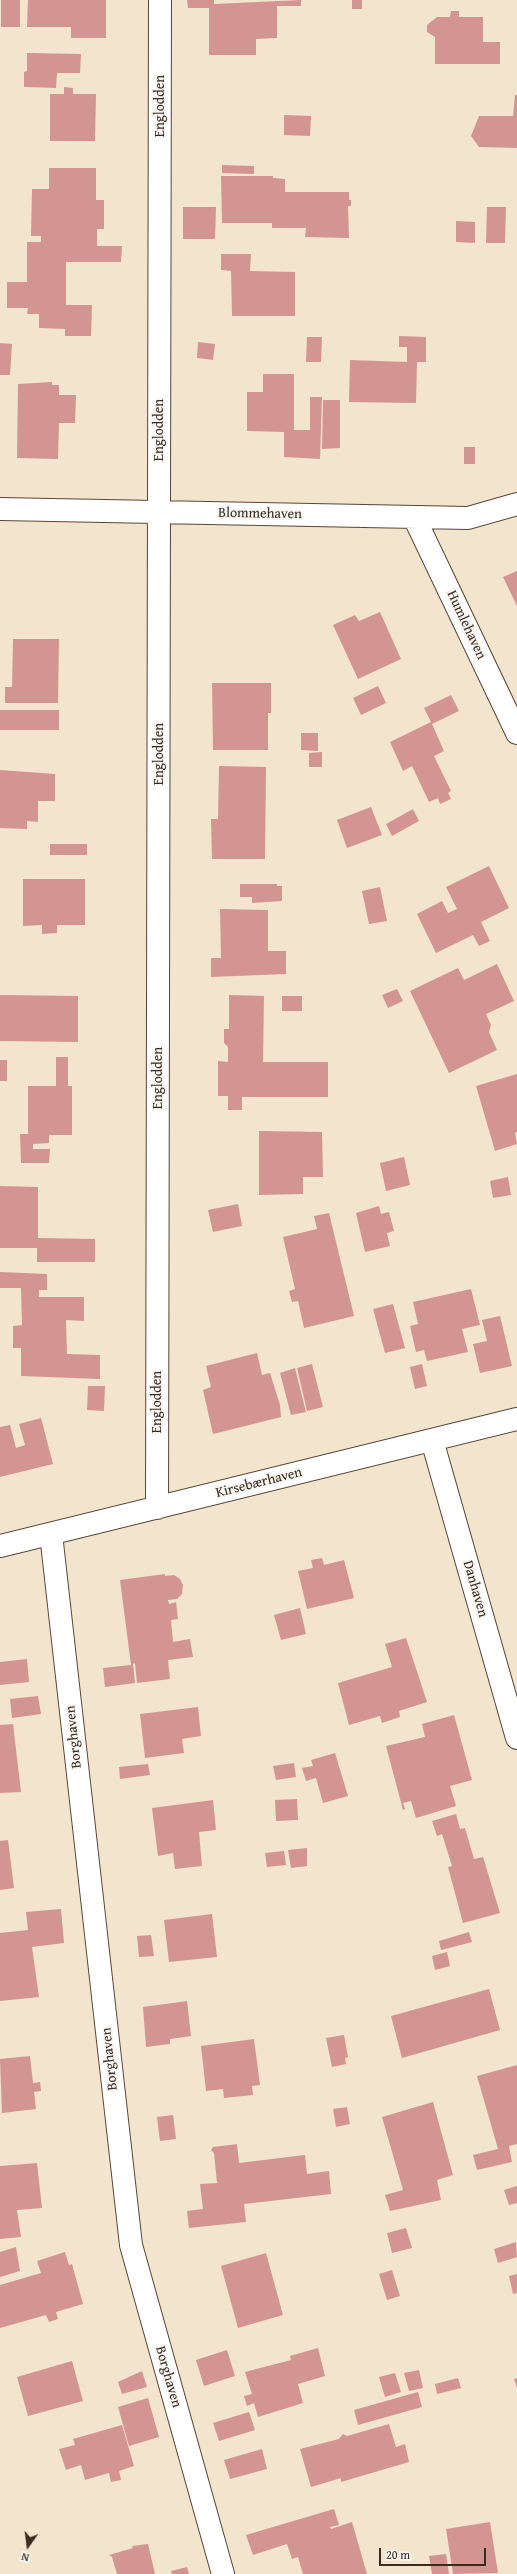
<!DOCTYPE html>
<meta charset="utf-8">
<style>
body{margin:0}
#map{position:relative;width:517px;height:2574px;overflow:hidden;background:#f3e4cd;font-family:"Gentium Book Plus",serif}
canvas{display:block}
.north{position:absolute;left:8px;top:2526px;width:40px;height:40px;-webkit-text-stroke:3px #f6f6f2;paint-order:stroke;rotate:194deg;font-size:11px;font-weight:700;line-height:16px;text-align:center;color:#3b2a1e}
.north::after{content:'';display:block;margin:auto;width:14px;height:18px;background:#3b2a1e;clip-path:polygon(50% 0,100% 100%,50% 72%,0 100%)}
.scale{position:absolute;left:379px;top:2548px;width:107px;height:18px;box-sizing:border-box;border:2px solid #3b2a1e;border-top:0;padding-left:5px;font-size:12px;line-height:14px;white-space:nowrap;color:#3b2a1e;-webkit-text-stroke:3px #f6f6f2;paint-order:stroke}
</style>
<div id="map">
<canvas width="517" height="2574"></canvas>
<div class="north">N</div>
<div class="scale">20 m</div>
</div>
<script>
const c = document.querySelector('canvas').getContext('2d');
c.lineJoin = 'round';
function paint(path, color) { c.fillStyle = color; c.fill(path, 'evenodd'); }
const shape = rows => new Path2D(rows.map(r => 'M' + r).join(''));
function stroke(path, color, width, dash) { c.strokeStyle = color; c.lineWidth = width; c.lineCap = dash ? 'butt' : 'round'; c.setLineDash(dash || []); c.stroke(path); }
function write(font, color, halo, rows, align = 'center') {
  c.font = font + ' "Gentium Book Plus",serif'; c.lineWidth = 4; c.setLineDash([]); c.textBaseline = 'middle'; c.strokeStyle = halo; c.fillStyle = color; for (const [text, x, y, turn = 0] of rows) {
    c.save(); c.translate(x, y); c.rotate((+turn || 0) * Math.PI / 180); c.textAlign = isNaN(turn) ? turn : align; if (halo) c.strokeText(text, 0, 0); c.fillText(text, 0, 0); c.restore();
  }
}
paint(shape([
 [1,0,20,0,20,27,1,27],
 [28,0,106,0,106,38,71,38,71,27,27,27],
 [187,0,214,0,214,4,301,0,301,6,277,6,277,38,256,39,256,55,209,55,209,8,188,8],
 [352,0,362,0,362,9,352,9],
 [451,11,459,11,459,17,483,17,483,42,500,42,500,64,435,64,435,37,427,32,427,25,437,17,450,17],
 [27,53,81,54,80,73,57,73,56,88,24,87,24,72,27,71],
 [64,87,73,88,73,94,96,94,95,141,50,141,50,94,64,94],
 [515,95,517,95,517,148,479,147,471,136,479,116,513,116],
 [284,115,311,116,310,136,284,135],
 [222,165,254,166,254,174,222,173],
 [49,168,96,168,96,200,104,200,104,229,97,229,97,246,122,246,121,262,66,262,66,305,92,305,91,336,65,336,65,329,39,328,39,314,27,314,28,308,7,308,7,282,27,282,27,242,41,242,41,236,31,236,32,189,49,189],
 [221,176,273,176,273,178,285,179,285,192,349,192,349,200,351,200,351,206,348,206,349,238,305,237,306,228,272,228,272,223,222,223],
 [183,207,216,207,215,239,183,239],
 [487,207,506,207,505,243,486,243],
 [456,221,475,222,475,243,456,242],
 [221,254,251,254,250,271,295,272,295,316,232,316,231,271,221,270],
 [399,336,426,337,426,362,417,362,416,403,349,402,350,360,407,362,407,347,399,347],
 [307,337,322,337,321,362,306,362],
 [198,342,215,344,213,360,197,358],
 [0,343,12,344,10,375,0,375],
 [263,374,294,374,294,430,310,430,310,397,322,397,320,459,284,457,284,432,247,431,247,392,263,392],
 [52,382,52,385,59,385,59,395,76,395,75,423,59,423,58,459,17,458,18,384],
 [323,400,340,400,340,448,322,449],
 [464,447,475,447,475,464,464,464],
 [517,571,517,606,503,577],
 [380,612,401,659,358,679,333,625,355,615,359,621],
 [13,639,59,639,58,703,5,703,5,687,12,687],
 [212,683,271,683,271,713,268,713,268,750,213,750],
 [378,686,386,703,361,715,353,698],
 [451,695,459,711,432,724,444,751,434,756,451,791,448,793,451,799,440,804,438,798,429,802,412,766,403,771,390,742,431,722,424,708],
 [0,710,59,710,59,730,0,730],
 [301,733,318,733,318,751,301,750],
 [322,752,322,767,309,767,309,753],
 [219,766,266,767,265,859,212,859,211,819,218,819],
 [0,770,55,774,55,801,38,801,38,822,27,821,27,829,0,828],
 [371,807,382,835,347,848,337,820],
 [413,809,419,821,392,836,386,824],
 [50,844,87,844,87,855,50,855],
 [489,866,509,908,481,922,490,941,479,946,473,935,436,953,417,914,442,901,448,913,457,909,446,887],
 [23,879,85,879,85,925,57,925,57,933,42,934,42,925,23,926],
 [240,884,277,884,277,886,282,886,282,901,252,903,252,897,240,897],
 [380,887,387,921,369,924,362,891],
 [220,909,268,910,268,951,286,951,286,974,211,977,211,958,221,958],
 [497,964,514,1001,486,1014,491,1025,489,1032,497,1050,449,1073,410,991,458,968,464,980],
 [397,989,403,1001,388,1008,382,995],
 [0,995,78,996,78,1042,0,1041],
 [229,995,264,996,263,1062,328,1062,328,1097,242,1097,242,1110,228,1110,228,1096,218,1096,218,1061,228,1062,228,1047,224,1043,224,1029,229,1029],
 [282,996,302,996,302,1011,282,1011],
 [56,1057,68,1057,68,1086,72,1086,72,1135,49,1135,49,1143,33,1144,33,1149,50,1149,49,1163,21,1163,20,1134,28,1134,28,1086,56,1086],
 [0,1060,7,1060,7,1081,0,1081],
 [517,1074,517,1132,515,1133,517,1144,495,1151,476,1086],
 [259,1131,322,1132,323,1177,303,1177,303,1194,259,1195],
 [404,1157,410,1185,386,1191,380,1163],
 [508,1177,511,1195,493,1198,490,1181],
 [0,1186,38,1187,38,1238,95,1239,95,1262,37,1262,37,1248,0,1248],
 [238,1204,242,1226,213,1232,208,1210],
 [379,1206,381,1214,389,1212,394,1231,387,1233,390,1246,365,1252,356,1213],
 [329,1213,354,1316,304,1328,298,1301,292,1302,289,1291,295,1289,283,1237,317,1229,314,1216],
 [0,1272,47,1274,47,1290,39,1290,39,1297,84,1297,84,1321,66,1320,67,1354,100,1355,100,1379,21,1376,21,1348,13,1348,13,1326,22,1325,21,1288,0,1288],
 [471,1289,480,1325,462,1329,468,1352,427,1361,424,1350,416,1352,410,1326,418,1324,413,1302],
 [393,1304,405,1348,385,1353,373,1309],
 [500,1316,512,1366,480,1373,473,1344,487,1341,482,1320],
 [257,1353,262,1375,270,1373,280,1405,281,1417,213,1434,203,1390,211,1387,206,1366],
 [312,1364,323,1407,307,1411,297,1368],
 [422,1364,427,1386,415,1389,410,1367],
 [295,1368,306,1412,291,1415,280,1373],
 [88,1386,105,1386,104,1411,87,1410],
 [41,1418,53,1464,0,1477,0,1427,10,1425,16,1448,25,1445,19,1424],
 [322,1558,324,1565,344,1560,354,1598,307,1609,298,1571,313,1568,311,1560],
 [165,1574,165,1576,174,1575,180,1579,183,1585,182,1594,177,1599,168,1600,169,1604,176,1602,178,1619,171,1620,173,1642,190,1639,193,1657,168,1660,170,1679,137,1683,135,1663,133,1664,135,1683,105,1687,103,1668,131,1665,120,1580],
 [300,1608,306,1634,281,1640,274,1615],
 [406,1638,427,1702,399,1711,400,1717,382,1723,380,1716,349,1725,338,1683,392,1667,385,1644],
 [27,1659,29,1682,0,1685,0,1662],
 [38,1696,41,1714,12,1718,10,1699],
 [198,1707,201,1736,182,1739,184,1753,145,1758,140,1714],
 [454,1715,472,1780,450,1786,456,1806,416,1818,411,1801,403,1803,405,1809,403,1810,386,1746,425,1737,422,1724],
 [13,1724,21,1792,0,1793,0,1725],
 [335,1753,348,1796,323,1803,316,1778,306,1781,302,1768,313,1766,311,1760],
 [294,1763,296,1777,276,1780,273,1766],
 [148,1764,150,1775,120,1779,119,1767],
 [297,1799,298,1820,276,1821,275,1800],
 [213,1800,216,1830,199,1832,202,1866,175,1869,173,1853,158,1856,152,1808],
 [456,1814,460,1829,465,1828,474,1859,483,1857,500,1913,463,1923,448,1867,452,1866,442,1834,437,1836,432,1821],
 [8,1840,14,1888,0,1890,0,1841],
 [307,1848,307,1866,291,1868,288,1850],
 [284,1851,286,1865,267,1867,265,1853],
 [61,1909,64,1943,32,1947,39,1997,0,2001,0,1933,28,1930,26,1912],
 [212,1914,217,1957,169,1962,164,1920],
 [469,1932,472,1942,441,1950,439,1941],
 [151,1935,154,1956,139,1957,137,1936],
 [447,1952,450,1966,435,1970,432,1956],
 [489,1989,500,2030,402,2058,391,2016],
 [187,2001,191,2036,170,2039,170,2044,146,2047,143,2007],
 [344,2035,348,2057,345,2058,346,2064,332,2067,326,2038],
 [254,2039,260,2085,252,2086,253,2095,224,2098,223,2089,206,2091,201,2046],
 [30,2056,33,2083,40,2082,41,2091,34,2092,36,2109,2,2113,0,2059],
 [517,2065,517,2144,509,2146,512,2162,477,2170,473,2155,498,2149,477,2076],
 [433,2102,453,2175,437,2180,441,2200,390,2211,385,2195,403,2190,382,2117],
 [347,2107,350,2124,336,2127,333,2109],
 [173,2115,176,2139,160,2141,157,2117],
 [237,2144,239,2163,305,2155,307,2174,329,2171,331,2194,244,2204,246,2222,189,2228,187,2211,203,2209,200,2184,217,2183,214,2153,211,2150,213,2147],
 [37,2163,42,2208,17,2210,21,2237,0,2239,0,2166],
 [517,2186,517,2203,509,2205,504,2190],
 [406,2228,412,2248,392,2253,387,2233],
 [516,2242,517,2257,498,2263,494,2249],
 [16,2247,20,2271,0,2277,0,2252],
 [65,2252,69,2265,72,2264,83,2304,56,2312,58,2319,49,2322,46,2315,0,2328,0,2285,41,2273,37,2261],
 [266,2253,283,2315,238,2328,221,2266],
 [392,2270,400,2296,387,2300,379,2274],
 [517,2274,517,2293,513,2294,509,2276],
 [318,2348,325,2376,298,2384,303,2403,258,2417,254,2403,247,2406,244,2396,252,2394,245,2372,291,2360,290,2356],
 [227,2350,235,2376,204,2386,196,2360],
 [72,2361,83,2401,28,2416,17,2377],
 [419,2370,423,2388,409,2391,404,2373],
 [142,2371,147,2387,122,2394,118,2382],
 [395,2373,401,2392,385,2397,379,2377],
 [458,2378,461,2388,437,2394,435,2384],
 [517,2378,517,2388,514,2379],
 [418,2392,422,2407,358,2425,354,2410],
 [148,2398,159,2437,129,2446,118,2407],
 [249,2412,255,2430,219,2441,213,2423],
 [389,2424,396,2447,405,2444,409,2462,341,2482,341,2478,311,2487,300,2449,339,2439,343,2434,347,2436],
 [122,2425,134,2466,119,2471,121,2480,111,2482,109,2473,85,2480,81,2465,66,2470,59,2449,75,2445,73,2439],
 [262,2449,267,2469,230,2479,224,2460],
 [334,2509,339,2525,330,2527,331,2529,352,2522,367,2574,303,2574,298,2557,292,2559,287,2544,253,2555,246,2535],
 [490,2522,498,2573,453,2574,446,2529],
 [148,2544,155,2574,117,2574,112,2557,109,2555,133,2548,132,2546],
 [446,2554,449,2574,432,2574,429,2556],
 [187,2567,189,2574,172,2574,171,2571]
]), '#d39592');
const street = shape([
 [0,509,468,518,517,504],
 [414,517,517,733],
 [432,1440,517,1738],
 [157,1508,160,0],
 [51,1534,131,2245,223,2574],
 [0,1546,517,1419]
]);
stroke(street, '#574638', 24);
stroke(street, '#fff', 22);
write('14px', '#3b2a1e', '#f6f6f2', [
 ["Englodden",160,106,-90],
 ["Englodden",159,430,-90],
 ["Blommehaven",260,514,1],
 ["Humlehaven",466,625,65],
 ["Englodden",159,754,-90],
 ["Englodden",158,1078,-90],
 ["Englodden",157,1402,-90],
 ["Kirsebærhaven",259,1483,-14],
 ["Danhaven",475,1589,74],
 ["Borghaven",74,1737,-96],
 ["Borghaven",110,2059,-96],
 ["Borghaven",168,2377,74]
]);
</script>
